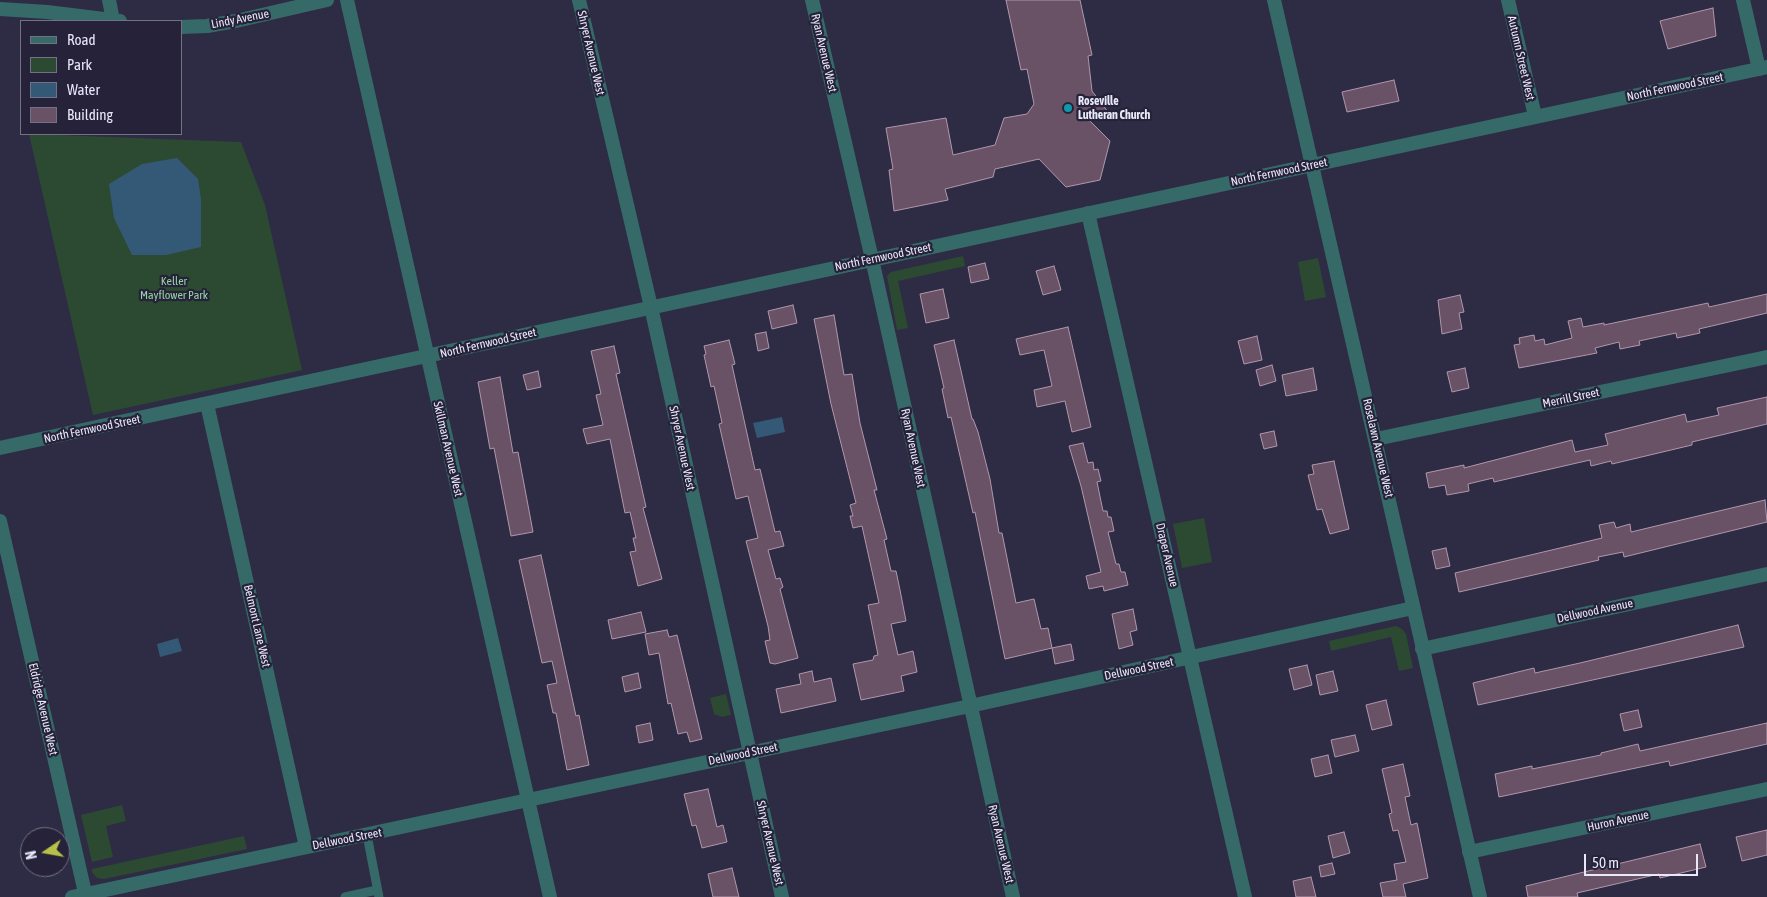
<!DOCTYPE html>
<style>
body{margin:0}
#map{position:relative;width:1767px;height:897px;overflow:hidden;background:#2e2c44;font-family:"Asap Condensed",sans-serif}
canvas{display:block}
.legend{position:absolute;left:20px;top:20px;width:162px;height:115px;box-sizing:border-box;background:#25223a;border:1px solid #737186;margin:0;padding:6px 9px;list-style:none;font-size:15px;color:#e9e8f8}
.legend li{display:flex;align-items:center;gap:10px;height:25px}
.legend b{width:25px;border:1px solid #737186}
.north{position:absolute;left:20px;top:827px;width:50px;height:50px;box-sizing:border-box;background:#25223a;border:1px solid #737186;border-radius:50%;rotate:258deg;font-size:14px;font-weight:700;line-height:20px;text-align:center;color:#e9e8f8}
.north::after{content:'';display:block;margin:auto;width:18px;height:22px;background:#b8c147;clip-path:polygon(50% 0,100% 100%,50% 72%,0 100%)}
.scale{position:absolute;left:1584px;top:854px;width:114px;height:22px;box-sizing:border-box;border:2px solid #e9e8f8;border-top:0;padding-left:6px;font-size:15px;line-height:18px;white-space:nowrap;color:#e9e8f8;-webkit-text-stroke:4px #25223a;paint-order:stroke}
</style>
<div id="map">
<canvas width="1767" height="897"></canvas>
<ul class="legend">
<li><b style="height:6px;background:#366a69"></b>Road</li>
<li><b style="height:14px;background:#2c4a32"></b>Park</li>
<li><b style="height:14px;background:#345976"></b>Water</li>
<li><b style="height:14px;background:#695266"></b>Building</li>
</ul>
<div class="north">N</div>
<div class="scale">50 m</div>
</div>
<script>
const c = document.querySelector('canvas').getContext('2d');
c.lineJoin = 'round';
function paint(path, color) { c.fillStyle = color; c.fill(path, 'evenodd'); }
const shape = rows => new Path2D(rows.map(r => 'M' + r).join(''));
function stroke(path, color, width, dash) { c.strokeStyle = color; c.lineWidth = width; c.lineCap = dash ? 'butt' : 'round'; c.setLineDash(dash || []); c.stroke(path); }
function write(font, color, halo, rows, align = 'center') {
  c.font = font + ' "Asap Condensed",sans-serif'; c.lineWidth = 4.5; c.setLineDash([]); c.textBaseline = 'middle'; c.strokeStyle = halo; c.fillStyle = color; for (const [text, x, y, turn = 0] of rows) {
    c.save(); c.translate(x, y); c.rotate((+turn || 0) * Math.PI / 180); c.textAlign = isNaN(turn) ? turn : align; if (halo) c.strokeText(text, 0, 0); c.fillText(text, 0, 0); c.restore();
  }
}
paint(shape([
 [29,134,241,142,265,205,302,370,93,415],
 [963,256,965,266,898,281,908,328,897,330,887,276,891,272],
 [1318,258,1326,297,1305,301,1298,262],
 [1204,518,1212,562,1182,568,1173,524],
 [1396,626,1402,629,1406,634,1413,668,1399,671,1391,637,1331,651,1329,641],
 [726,694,731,715,722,717,714,714,710,698],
 [122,805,126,821,106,826,113,857,92,862,81,815],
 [244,836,247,849,104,879,97,878,92,872,92,869]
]), '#2c4a32');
paint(shape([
 [177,158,198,179,201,199,201,247,166,255,132,255,114,218,109,184,142,164],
 [782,417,785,432,757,438,753,423],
 [178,638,182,651,160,657,157,644]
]), '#345976');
const building = shape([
 [1006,0,1080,0,1092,55,1088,56,1092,91,1109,113,1086,117,1110,141,1100,180,1066,187,1039,159,995,169,993,177,945,189,948,200,894,211,889,170,893,169,886,128,946,118,953,155,995,145,1004,118,1027,114,1034,104,1027,69,1021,70,1006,0],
 [1713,8,1716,36,1668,49,1660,21,1713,8],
 [1394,80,1399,101,1347,112,1342,92,1394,80],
 [985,263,989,279,971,283,968,267,985,263],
 [1054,266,1061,290,1043,295,1036,271,1054,266],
 [943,289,949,318,926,323,920,294,943,289],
 [1767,294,1767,313,1699,329,1700,333,1677,338,1676,333,1639,341,1640,345,1620,349,1619,342,1595,348,1597,353,1519,368,1514,345,1520,344,1519,338,1534,335,1535,341,1544,339,1545,345,1572,338,1568,321,1581,318,1583,327,1604,323,1604,325,1708,303,1709,307,1767,294],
 [1460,295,1464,312,1459,313,1462,329,1442,334,1438,300,1460,295],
 [793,305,797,323,772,329,768,311,793,305],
 [834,315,844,375,852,374,860,423,877,490,874,490,887,539,884,540,891,571,896,571,900,590,906,621,891,624,898,655,913,651,917,672,901,676,904,691,861,700,853,664,873,660,874,656,878,655,868,605,879,603,862,526,853,528,850,516,853,516,850,505,856,503,831,404,814,319,834,315],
 [1068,327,1091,427,1072,432,1065,401,1037,407,1034,390,1052,386,1044,350,1020,355,1016,339,1068,327],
 [766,332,769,348,758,351,755,334,766,332],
 [1257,336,1262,360,1244,364,1238,341,1257,336],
 [729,340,735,364,732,365,755,470,760,469,775,532,780,531,784,546,768,550,776,579,780,578,783,587,780,589,798,658,775,664,770,663,765,641,770,640,768,626,746,541,758,538,748,496,736,499,719,424,722,423,714,386,711,387,704,355,706,354,704,346,729,340],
 [954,340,972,419,973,419,978,432,990,479,999,533,1002,533,1016,603,1034,599,1041,629,1048,628,1052,648,1071,644,1074,660,1055,664,1052,648,1005,659,975,512,973,513,951,417,948,418,942,389,944,388,934,345,954,340],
 [614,346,620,373,616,374,646,507,643,508,662,579,638,586,630,552,636,551,633,538,636,538,630,512,625,513,610,439,587,444,583,429,603,425,596,395,601,394,591,351,614,346],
 [1272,365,1276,381,1260,386,1256,370,1272,365],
 [1313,368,1317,390,1286,396,1282,375,1313,368],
 [1465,368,1469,388,1452,392,1447,372,1465,368],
 [538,371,541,387,527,390,523,375,538,371],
 [500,377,513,453,518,452,533,532,511,536,494,448,490,449,478,382,500,377],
 [1767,397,1767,424,1692,442,1692,445,1612,464,1611,461,1591,466,1590,460,1494,482,1493,478,1468,484,1469,491,1447,495,1445,485,1429,488,1426,473,1464,465,1464,468,1572,440,1575,452,1608,445,1605,434,1685,414,1687,422,1719,415,1717,408,1767,397],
 [1274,431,1277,446,1264,449,1260,434,1274,431],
 [1083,443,1088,463,1093,462,1094,470,1098,469,1101,481,1097,482,1103,511,1107,511,1108,517,1111,517,1114,531,1108,532,1116,564,1119,564,1121,572,1125,572,1128,585,1104,591,1103,586,1089,589,1086,576,1101,572,1081,486,1069,446,1083,443],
 [1334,461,1349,529,1330,534,1322,509,1317,510,1308,475,1314,474,1312,465,1334,461],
 [1765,500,1767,522,1624,557,1623,552,1598,557,1599,560,1459,592,1455,573,1602,538,1599,525,1614,522,1616,528,1630,524,1631,532,1765,500],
 [1446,548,1450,566,1436,569,1432,551,1446,548],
 [541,555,576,716,579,715,589,765,567,770,556,713,553,713,547,685,557,683,552,661,542,663,519,560,541,555],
 [1133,609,1137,630,1130,632,1133,645,1119,649,1112,614,1133,609],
 [641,612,646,632,612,639,608,620,641,612],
 [1738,625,1744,647,1478,705,1473,683,1534,668,1535,673,1580,663,1738,625],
 [667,630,669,637,677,635,702,739,690,742,687,732,678,734,671,703,668,704,659,653,649,655,645,634,667,630],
 [1307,665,1312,685,1294,690,1289,669,1307,665],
 [812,671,814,682,831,678,836,701,781,713,776,689,801,684,799,674,812,671],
 [1333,671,1338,691,1320,695,1316,675,1333,671],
 [638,673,641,688,625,692,622,677,638,673],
 [1386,700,1392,725,1372,730,1366,705,1386,700],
 [1638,710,1642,727,1624,731,1620,714,1638,710],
 [650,723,653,740,639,743,636,726,650,723],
 [1767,723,1767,744,1670,766,1669,761,1499,797,1495,774,1532,766,1532,769,1601,755,1601,753,1638,744,1640,751,1767,723],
 [1355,735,1359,751,1335,757,1331,740,1355,735],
 [1328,755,1332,773,1315,777,1311,759,1328,755],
 [1403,764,1410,796,1405,797,1411,825,1417,823,1428,878,1403,884,1406,897,1383,897,1380,883,1397,880,1394,864,1406,862,1398,830,1393,831,1389,814,1392,813,1382,769,1403,764],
 [708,789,717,827,723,825,727,842,702,848,696,825,692,826,684,794,708,789],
 [1767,830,1767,855,1742,861,1736,837,1767,830],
 [1344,832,1350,853,1333,858,1328,836,1344,832],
 [1700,844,1706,867,1660,878,1659,874,1577,893,1578,897,1528,897,1526,886,1700,844],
 [1332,863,1335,874,1321,877,1319,866,1332,863],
 [732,868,739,897,713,897,708,874,732,868],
 [1311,877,1316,897,1296,897,1293,881,1311,877]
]);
paint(building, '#695266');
stroke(building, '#b097ac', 1);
stroke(shape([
 [367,835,379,897],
 [345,897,377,890]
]), '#366a69', 9);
stroke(shape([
 [109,0,113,20],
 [347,0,550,897],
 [579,0,651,307,782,897],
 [812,0,872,259,1013,897],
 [1508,0,1535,116],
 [1743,0,1759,69],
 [0,9,47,12,120,21],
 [181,27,207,26,236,21,327,0],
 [1088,213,1245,897],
 [207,404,306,847],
 [1376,439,1767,357],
 [0,521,86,897],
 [1422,649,1767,574],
 [1469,852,1767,789],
 [72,897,970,706,1413,608]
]), '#366a69', 14);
stroke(shape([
 [1274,0,1480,897],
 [0,448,1767,67]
]), '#366a69', 14);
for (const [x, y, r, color] of [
 [1068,108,5,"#0f9aa8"]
]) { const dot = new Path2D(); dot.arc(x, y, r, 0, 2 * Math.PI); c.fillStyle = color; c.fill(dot); stroke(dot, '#25223a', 2); }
write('12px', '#e9e8f8', '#25223a', [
 ["Lindy Avenue",240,19,-11],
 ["Shryer Avenue West",591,53,77],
 ["Ryan Avenue West",824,53,77],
 ["Autumn Street West",1521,58,77],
 ["North Fernwood Street",1675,87,-12],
 ["North Fernwood Street",1279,172,-12],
 ["North Fernwood Street",883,257,-12],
 ["North Fernwood Street",488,343,-13],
 ["Merrill Street",1571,398,-12],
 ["North Fernwood Street",92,429,-12],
 ["Shryer Avenue West",682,448,78],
 ["Ryan Avenue West",913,448,78],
 ["Roselawn Avenue West",1378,448,77],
 ["Skillman Avenue West",448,449,77],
 ["Draper Avenue",1167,555,77],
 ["Dellwood Avenue",1595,611,-12],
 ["Belmont Lane West",257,626,77],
 ["Dellwood Street",1139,669,-12],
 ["Eldridge Avenue West",43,709,77],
 ["Dellwood Street",743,754,-12],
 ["Huron Avenue",1618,821,-12],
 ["Dellwood Street",347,839,-11],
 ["Shryer Avenue West",770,843,77],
 ["Ryan Avenue West",1001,844,77]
]);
write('bold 12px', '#e9e8f8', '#25223a', [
 ["Roseville",1078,101],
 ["Lutheran Church",1078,115]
], 'left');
write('12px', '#96d4a2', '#25223a', [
 ["Keller",174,281],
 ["Mayflower Park",174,295]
]);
</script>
